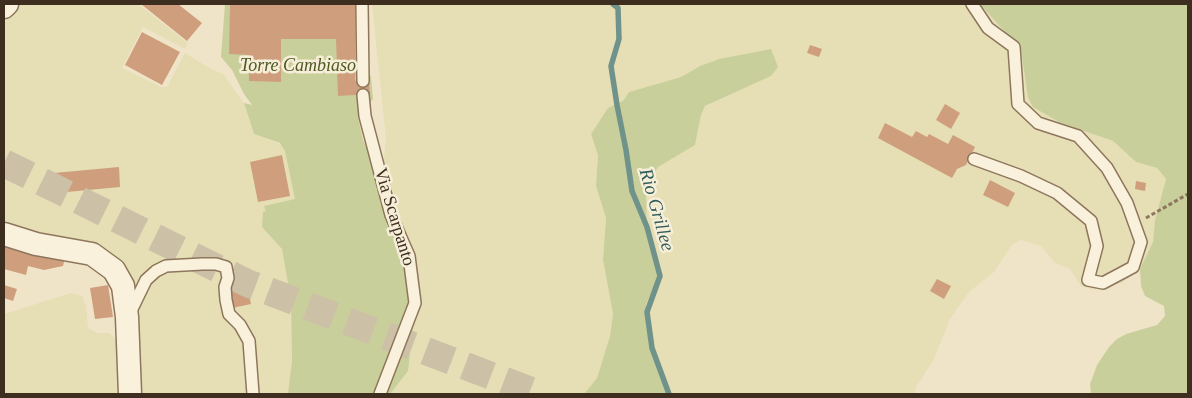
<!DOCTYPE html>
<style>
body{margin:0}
#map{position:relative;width:1192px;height:398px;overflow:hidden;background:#f0e4c8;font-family:"Times New Roman",serif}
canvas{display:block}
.frame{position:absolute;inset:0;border:5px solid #3d2e20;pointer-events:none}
</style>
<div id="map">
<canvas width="1192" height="398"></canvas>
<div class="frame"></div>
</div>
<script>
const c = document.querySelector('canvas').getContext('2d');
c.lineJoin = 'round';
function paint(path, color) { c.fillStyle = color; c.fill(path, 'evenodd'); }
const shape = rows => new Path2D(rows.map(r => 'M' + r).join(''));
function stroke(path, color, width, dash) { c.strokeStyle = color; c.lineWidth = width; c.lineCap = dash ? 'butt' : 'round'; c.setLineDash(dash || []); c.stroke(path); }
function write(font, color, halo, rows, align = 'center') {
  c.font = font + ' "Times New Roman",serif'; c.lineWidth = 5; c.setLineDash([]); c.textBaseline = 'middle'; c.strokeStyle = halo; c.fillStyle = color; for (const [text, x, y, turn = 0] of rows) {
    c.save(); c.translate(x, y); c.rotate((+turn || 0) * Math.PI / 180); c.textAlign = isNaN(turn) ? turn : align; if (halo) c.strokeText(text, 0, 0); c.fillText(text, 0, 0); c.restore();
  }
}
paint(shape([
 [17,4,138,4,188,43,185,49,143,27,122,68,161,87,167,87,185,53,211,69,223,74,244,103,254,134,291,148,299,193,291,205,262,226,282,249,291,301,292,369,289,394,137,394,130,283,41,237,4,223,4,24],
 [372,4,980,4,1021,50,1028,97,1061,123,1113,141,1136,162,1157,168,1166,179,1155,220,1153,242,1140,269,1122,283,1094,290,1081,286,1070,269,1054,262,1041,246,1021,240,1012,245,994,272,969,292,950,319,934,359,916,387,915,394,669,394,652,348,646,304,660,276,653,257,647,227,646,197,652,177,658,167,695,145,701,115,705,106,771,76,771,49,719,59,700,66,681,77,629,92,623,101,608,109,591,134,598,155,596,186,606,218,603,260,613,314,610,336,597,378,584,394,390,394,377,181,383,168,386,139],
 [71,293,82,296,86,306,88,328,98,333,109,333,116,339,118,394,4,394,4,314]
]), '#e6deb5');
paint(shape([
 [225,4,357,4,359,67,371,76,373,99,358,117,363,140,377,171,378,191,401,249,413,325,408,371,390,394,288,394,292,362,291,301,282,249,262,227,263,212,266,211,264,206,295,199,285,151,280,143,254,134,244,103,252,105,244,94,232,70,221,57],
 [980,4,1188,4,1188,394,1091,394,1090,384,1097,365,1109,347,1117,339,1126,334,1157,325,1165,316,1164,306,1145,296,1141,286,1140,269,1153,242,1155,220,1166,179,1157,168,1136,162,1113,141,1061,123,1033,107,1028,97,1021,50],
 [771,49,778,67,771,76,705,106,701,115,695,145,658,167,652,177,646,197,647,227,653,257,660,276,646,304,652,348,669,394,584,394,597,378,610,336,613,314,603,260,606,218,596,186,598,155,591,134,608,108,623,101,629,92,681,77,700,66,719,59]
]), '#c9cf9b');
stroke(shape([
 [613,4,618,8,619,39,611,66,617,105,626,150,632,191,647,227,660,276,647,312,652,348,669,394]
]), '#6f938a', 5.5);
paint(shape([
 [141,4,178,4,202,23,187,41],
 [230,4,355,4,355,81,369,80,370,94,338,96,336,39,281,39,281,82,249,81,249,55,229,54],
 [142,32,180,52,162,85,125,65],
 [810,45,822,49,819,57,807,53],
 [945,104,960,113,951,129,936,120],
 [885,123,912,137,916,131,927,137,929,134,948,144,953,135,975,147,966,165,957,169,952,178,878,138],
 [282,155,290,196,258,202,250,162],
 [119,167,120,187,56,193,54,173],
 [990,180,1015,193,1008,207,983,195],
 [1136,181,1146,183,1145,191,1135,189],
 [4,241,65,257,63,266,44,270,28,266,26,275,4,269],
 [937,279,951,286,944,299,930,291],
 [4,285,17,289,13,301,4,298],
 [108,285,113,317,95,319,90,288],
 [247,285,251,304,232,308,228,289]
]), '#cf9f7d');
stroke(shape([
 [4,163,247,283,539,394]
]), '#ccc0a6', 28, [28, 14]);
const lane = shape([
 [362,4,363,81],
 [972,4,988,28,1014,47,1018,104,1038,123,1078,136,1107,168,1127,203,1141,242,1133,267,1103,283,1088,280,1097,246,1091,221,1057,193,1021,176,974,159],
 [363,95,365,116,391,215,409,256,415,303,380,394],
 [130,313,146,280,156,271,166,266,202,264,216,264,226,267,228,278,225,287,226,300,229,314,240,325,249,341,253,394]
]);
const street = shape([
 [4,7,7,4],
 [4,234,36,244,92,254,114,270,123,286,127,317,130,394]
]);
stroke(lane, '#8d765c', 14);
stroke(street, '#8d765c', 25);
stroke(shape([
 [1146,218,1188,194]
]), '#8d765c', 3, [4, 2.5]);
stroke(lane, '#faf1dc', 11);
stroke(street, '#faf1dc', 22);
write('italic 18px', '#4d5a26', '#f7eed8', [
 ["Torre Cambiaso",298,66]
]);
write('18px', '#3d2e20', '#f7eed8', [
 ["Via Scarpanto",394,217,73]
]);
write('italic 19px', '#2f5d5a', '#f7eed8', [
 ["Rio Grillee",656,210,74]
]);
</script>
